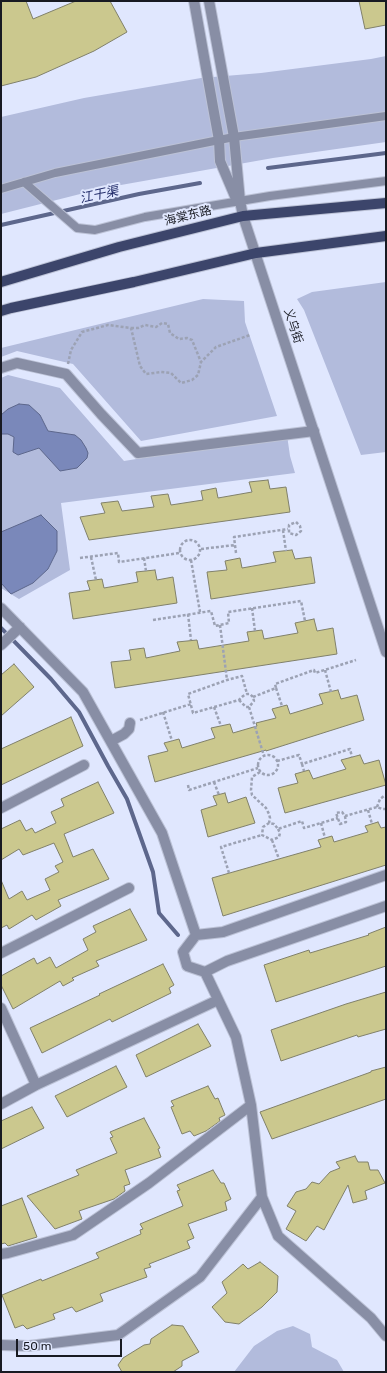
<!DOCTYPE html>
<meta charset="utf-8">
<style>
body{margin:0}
#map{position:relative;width:387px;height:1373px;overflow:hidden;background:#e0e7fe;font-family:Rubik,sans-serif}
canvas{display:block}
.frame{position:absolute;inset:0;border:2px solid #181a22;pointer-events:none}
.scale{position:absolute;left:16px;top:1339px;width:106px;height:18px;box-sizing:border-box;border:2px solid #181a22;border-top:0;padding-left:5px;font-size:12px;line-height:14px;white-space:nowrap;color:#181a22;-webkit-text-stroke:3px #e0e7fe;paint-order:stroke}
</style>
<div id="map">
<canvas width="387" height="1373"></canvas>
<div class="frame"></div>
<div class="scale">50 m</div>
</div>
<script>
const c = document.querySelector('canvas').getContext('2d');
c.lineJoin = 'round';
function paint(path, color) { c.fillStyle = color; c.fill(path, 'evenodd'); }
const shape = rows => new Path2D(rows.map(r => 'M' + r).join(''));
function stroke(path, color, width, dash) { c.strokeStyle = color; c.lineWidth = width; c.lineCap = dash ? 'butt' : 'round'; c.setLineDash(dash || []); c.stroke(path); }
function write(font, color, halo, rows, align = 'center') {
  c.font = font + ' Rubik,"Noto Sans SC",sans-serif'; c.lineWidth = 4; c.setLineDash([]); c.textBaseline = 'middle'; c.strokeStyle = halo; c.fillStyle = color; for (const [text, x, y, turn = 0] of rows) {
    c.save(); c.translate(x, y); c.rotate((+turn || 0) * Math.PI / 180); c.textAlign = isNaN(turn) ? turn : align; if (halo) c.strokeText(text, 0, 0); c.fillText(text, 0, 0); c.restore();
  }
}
paint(shape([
 [386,56,386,142,273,158,104,188,1,214,1,117,84,98,201,78,261,73,371,59],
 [386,282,386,452,361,455,304,310,297,299,312,292],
 [203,299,244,301,245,322,277,416,141,441,73,364,17,351,1,357,1,348],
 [8,375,60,388,124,461,287,435,290,456,295,473,61,503,70,570,19,599,1,588,1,378],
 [293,1326,310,1334,312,1347,337,1360,344,1372,234,1372,254,1346,277,1331]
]), '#b2bbdc');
const water = shape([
 [19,404,29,405,40,415,48,431,75,435,81,440,86,448,88,453,87,458,77,468,60,471,39,448,18,455,13,452,14,437,8,434,1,434,1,415,8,409,19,404],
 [41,515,57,531,57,551,48,569,33,583,11,594,1,583,1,532,41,515]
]);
paint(water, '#7a88ba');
stroke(water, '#5d678c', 1);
stroke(shape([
 [268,168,386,153],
 [1,225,139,194,200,183],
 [1,628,51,679,79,712,108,766,127,799,153,872,159,913,178,935]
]), '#5d678c', 4);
const building = shape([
 [1,1,26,1,33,19,76,1,110,1,127,32,94,51,36,77,1,86,1,1],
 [359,1,386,1,386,25,365,29,359,1],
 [268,480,270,489,286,487,290,512,89,540,80,517,105,513,101,503,118,501,122,511,154,507,151,496,168,494,171,505,203,500,201,491,216,488,218,498,252,492,249,482,268,480],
 [292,550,295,559,311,557,315,583,211,599,207,572,227,570,225,561,240,558,242,568,276,562,273,552,292,550],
 [155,570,157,580,173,577,177,603,73,619,69,593,90,590,87,581,102,579,104,588,138,582,136,572,155,570],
 [314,619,317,631,333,628,337,654,115,688,111,662,131,660,129,650,144,648,146,658,180,651,177,642,197,640,199,649,249,641,247,632,262,630,264,639,298,633,295,623,314,619],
 [14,664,34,687,1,716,1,675,14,664],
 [338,690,341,699,357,695,364,720,266,751,266,750,155,782,148,756,168,751,164,743,179,739,182,748,215,738,211,728,230,724,233,733,257,726,256,723,276,718,272,709,287,705,290,714,323,704,319,694,338,690],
 [71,717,83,746,1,785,1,749,71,717],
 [360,755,364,764,379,760,386,785,285,813,278,788,298,783,295,774,309,770,313,779,346,769,341,760,360,755],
 [98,782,114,813,64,834,73,857,93,849,109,879,58,900,61,906,36,920,32,915,9,929,7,925,1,928,1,880,9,899,22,891,27,900,50,890,45,879,59,872,55,866,63,862,54,843,23,855,19,849,1,860,1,829,20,820,26,831,32,828,35,833,56,823,51,812,64,806,61,799,98,782],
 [225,793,228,803,246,797,255,823,208,837,201,810,217,805,213,796,225,793],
 [378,822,381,828,386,827,386,865,223,916,212,878,321,847,318,840,332,836,334,842,368,832,365,826,378,822],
 [130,909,147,940,96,961,99,966,72,978,74,980,63,986,60,981,13,1009,1,985,1,976,34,958,37,964,50,957,56,968,88,950,83,939,96,932,93,926,130,909],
 [386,927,386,966,276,1002,264,965,309,950,310,953,369,935,368,934,386,927],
 [163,964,174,985,169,988,171,993,112,1022,110,1019,42,1053,30,1028,100,995,99,994,163,964],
 [386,992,386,1029,358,1037,357,1035,281,1061,271,1030,346,1004,386,992],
 [198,1024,211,1046,146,1077,136,1055,198,1024],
 [116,1066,127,1087,67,1117,55,1096,116,1066],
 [386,1067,386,1099,272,1139,260,1112,371,1072,371,1071,386,1067],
 [208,1086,215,1099,218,1098,225,1115,219,1118,220,1121,206,1131,194,1136,190,1131,182,1134,171,1107,174,1106,171,1101,208,1086],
 [32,1107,44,1128,1,1149,1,1121,32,1107],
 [144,1118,160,1148,158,1149,161,1157,125,1170,130,1184,124,1186,125,1191,114,1199,79,1211,82,1219,55,1229,27,1196,79,1175,76,1170,117,1153,110,1138,113,1137,110,1132,144,1118],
 [355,1156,358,1162,368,1162,370,1170,378,1170,385,1183,365,1191,367,1199,353,1203,348,1185,324,1230,317,1226,306,1241,286,1229,296,1211,287,1206,296,1192,306,1189,312,1182,319,1184,330,1172,340,1168,336,1162,355,1156],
 [213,1170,221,1183,224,1183,231,1199,225,1202,227,1210,188,1224,194,1238,187,1241,190,1248,149,1264,151,1267,144,1269,147,1277,100,1294,103,1301,76,1312,72,1307,53,1314,55,1319,27,1329,23,1325,15,1328,2,1295,41,1279,42,1281,99,1258,96,1253,141,1234,140,1230,143,1229,140,1224,183,1206,177,1191,180,1190,177,1185,213,1170],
 [22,1198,37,1237,8,1246,5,1243,1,1244,1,1206,22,1198],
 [260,1262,278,1276,277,1292,262,1307,239,1324,225,1322,212,1307,227,1293,222,1282,243,1264,248,1269,260,1262],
 [172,1325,183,1326,199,1352,182,1361,182,1366,173,1372,122,1372,118,1365,123,1358,144,1345,150,1344,151,1339,172,1325]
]);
paint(building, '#cbc88e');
stroke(building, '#80806a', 1);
const service = shape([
 [24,182,77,228,95,230,145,217,270,196,386,181],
 [1,189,55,173,234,137,386,116]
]);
const minor = shape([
 [1,368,17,363,66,374,101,414,138,453,314,431],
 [1,608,83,692,162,833,196,935],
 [1,645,20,627],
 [111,741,124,734,129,729,130,723],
 [1,808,84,765],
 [386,875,223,932,196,935,183,952,187,966,205,972,227,961,386,906],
 [1,953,129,888],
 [1,1008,36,1085],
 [1,1104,36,1085,218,1000],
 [262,1197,278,1236,371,1318,386,1336],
 [1,1254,8,1253,73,1235,149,1183,251,1105],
 [1,1345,29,1346,118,1335,200,1277,262,1197,251,1105,236,1037,205,972]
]);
const tertiary = shape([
 [194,1,213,107,219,140,220,161,237,201],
 [209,1,234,137,240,201,243,216,386,652]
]);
const primary = shape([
 [1,282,119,247,243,216,386,203],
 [1,311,11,308,134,282,256,253,386,236]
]);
stroke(service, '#bcc2d6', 10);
stroke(minor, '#bcc2d6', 12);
stroke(tertiary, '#bcc2d6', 12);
stroke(primary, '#bcc2d6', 12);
stroke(shape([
 [131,328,138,328,145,325,156,327,162,323,168,324,170,333,179,339,187,338,192,340,201,362],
 [68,364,71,350,82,332,108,325,131,328,140,366,146,374,161,372,171,373,181,383,192,380,198,375,201,362,216,347,250,335],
 [296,522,300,526,301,531,296,535,289,533,289,525,296,522],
 [283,530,286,551],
 '180 550a10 10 0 1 1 20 0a10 10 0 1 1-20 0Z',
 [201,549,235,545],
 [236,553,234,537,288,529],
 [91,557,96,580],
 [80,558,118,553,119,562,179,553],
 [144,558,146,571],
 [191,560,200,612],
 [252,608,255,631],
 [188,614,191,640],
 [153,620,211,611,215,626,229,623,228,612,301,601,305,621],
 [220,625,227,680],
 [325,670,331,692],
 [276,688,282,706],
 [253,697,276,688,275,684,314,670,315,673,356,660],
 [239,700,246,707,249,707,254,701,253,697,250,694,247,694,243,696,239,700,193,713,188,694,227,680,242,676,247,694],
 [214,707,221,726],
 [249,707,264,756],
 [163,712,172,741],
 [140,720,191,704],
 '258 765a10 10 0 1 1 20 0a10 10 0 1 1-20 0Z',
 [277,761,299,755,302,764,350,749,352,757],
 [302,764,304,771],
 [260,772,252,777,251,790,252,795,266,808,269,814,270,818,269,823],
 [214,782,219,795],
 [188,785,189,790,258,768],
 [377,807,380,799,384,796,386,797],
 [368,810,372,824],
 [345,816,346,822,340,824,336,813,342,812,345,816,377,807,382,809,386,809],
 [321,823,325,838],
 [278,829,280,833,279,837,272,840,262,835,263,827,269,823,274,824,278,829,302,821,304,828,338,818],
 [272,840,279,859],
 [229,873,221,847,262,835]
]), '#9ca2b4', 2.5, [3, 2]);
stroke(service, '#888ea5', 8);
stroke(minor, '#888ea5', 10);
stroke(tertiary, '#888ea5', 10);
stroke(primary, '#3c456b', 10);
write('12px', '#181a22', '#e0e7fe', [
 ["海棠东路",188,216,-14],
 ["义乌街",293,326,72]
]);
write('italic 13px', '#232d6a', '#e0e7fe', [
 ["江干渠",99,195,-12]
]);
</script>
